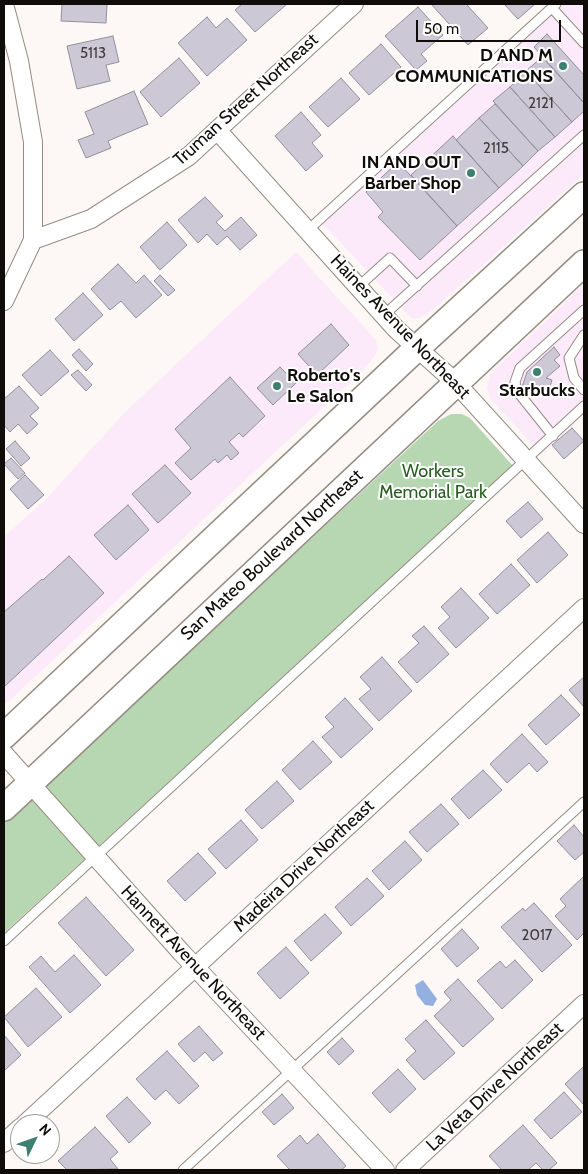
<!DOCTYPE html>
<style>
body{margin:0}
#map{position:relative;width:588px;height:1174px;overflow:hidden;background:#fdf8f5;font-family:Cabin,sans-serif}
canvas{display:block}
.frame{position:absolute;inset:0;border:5px solid #100c09;pointer-events:none}
.north{position:absolute;left:10px;top:1114px;width:50px;height:50px;box-sizing:border-box;background:#fff;border:1px solid #9f9e9d;border-radius:50%;rotate:48deg;font-size:14px;font-weight:700;line-height:20px;text-align:center;color:#100c09}
.north::after{content:'';display:block;margin:auto;width:18px;height:22px;background:#3e8070;clip-path:polygon(50% 0,100% 100%,50% 72%,0 100%)}
.scale{position:absolute;left:416px;top:20px;width:145px;height:22px;box-sizing:border-box;border:2px solid #100c09;border-top:0;padding-left:6px;font-size:15px;line-height:18px;white-space:nowrap;color:#100c09;-webkit-text-stroke:4px #fff;paint-order:stroke}
</style>
<div id="map">
<canvas width="588" height="1174"></canvas>
<div class="frame"></div>
<div class="north">N</div>
<div class="scale">50 m</div>
</div>
<script>
const c = document.querySelector('canvas').getContext('2d');
c.lineJoin = 'round';
function paint(path, color) { c.fillStyle = color; c.fill(path, 'evenodd'); }
const shape = rows => new Path2D(rows.map(r => 'M' + r).join(''));
function stroke(path, color, width, dash) { c.strokeStyle = color; c.lineWidth = width; c.lineCap = dash ? 'butt' : 'round'; c.setLineDash(dash || []); c.stroke(path); }
function write(font, color, halo, rows, align = 'center') {
  c.font = font + ' Cabin,sans-serif'; c.lineWidth = 4; c.setLineDash([]); c.textBaseline = 'middle'; c.strokeStyle = halo; c.fillStyle = color; for (const [text, x, y, turn = 0] of rows) {
    c.save(); c.translate(x, y); c.rotate((+turn || 0) * Math.PI / 180); c.textAlign = isNaN(turn) ? turn : align; if (halo) c.strokeText(text, 0, 0); c.fillText(text, 0, 0); c.restore();
  }
}
paint(shape([
 [564,4,584,4,584,174,435,308,421,318,411,318,323,224],
 [296,252,376,340,378,349,374,357,360,373,8,702,4,703,4,537,47,498,124,413],
 [584,284,584,414,541,454,490,398,487,388,490,374]
]), '#fce9f9');
paint(shape([
 [451,414,462,414,470,418,513,466,4,933,4,823,438,421]
]), '#b7d7b2');
paint(shape([
 [423,980,437,999,433,1006,425,1005,417,995,415,985]
]), '#94b0e1');
const building = shape([
 [62,4,107,4,106,23,61,21,62,4],
 [242,4,287,4,255,32,235,10,242,4],
 [431,4,466,4,488,28,468,45,431,4],
 [504,4,535,4,518,19,504,4],
 [418,7,443,35,421,54,427,61,416,70,385,36,418,7],
 [207,17,216,28,227,18,247,40,207,76,178,43,207,17],
 [547,34,584,75,584,103,534,47,547,34],
 [113,36,119,62,106,65,110,81,77,89,67,46,113,36],
 [381,44,401,67,369,95,349,73,381,44],
 [542,57,584,103,584,111,572,122,526,71,542,57],
 [179,58,200,83,161,117,140,92,179,58],
 [526,71,572,122,555,137,510,87,526,71],
 [341,78,360,99,328,127,309,107,341,78],
 [510,87,555,137,538,151,493,101,510,87],
 [134,91,148,124,108,141,111,148,86,158,78,140,94,134,85,112,134,91],
 [495,104,538,151,523,166,479,118,495,104],
 [301,112,321,135,312,143,323,156,306,171,275,136,301,112],
 [479,118,523,166,499,188,456,140,479,118],
 [453,136,499,188,457,226,411,175,453,136],
 [398,162,457,226,420,260,378,217,383,212,366,192,398,162],
 [205,197,223,216,216,222,225,231,241,217,257,235,240,250,227,236,217,245,207,234,198,243,178,220,205,197],
 [167,222,187,245,160,270,140,247,167,222],
 [118,264,136,283,144,275,162,295,136,318,121,301,110,310,91,289,118,264],
 [160,275,175,290,168,296,154,281,160,275],
 [83,293,103,315,74,341,55,319,83,293],
 [331,324,349,345,317,375,298,354,331,324],
 [554,347,560,355,554,360,560,366,546,378,552,380,547,396,522,387,527,372,554,347],
 [79,349,93,364,86,371,72,355,79,349],
 [50,350,69,371,41,396,22,375,50,350],
 [280,367,296,383,273,405,257,388,280,367],
 [78,370,92,385,86,391,71,375,78,370],
 [230,377,265,416,243,437,239,433,229,442,239,453,231,460,227,455,218,463,215,459,191,480,175,463,191,448,175,429,230,377],
 [19,386,39,408,30,416,38,424,27,434,18,424,10,432,4,425,4,399,19,386],
 [572,428,584,441,564,459,552,445,572,428],
 [15,441,30,458,21,466,6,449,15,441],
 [11,458,25,473,18,479,4,464,11,458],
 [165,465,191,493,158,523,132,494,165,465],
 [25,475,44,495,28,509,10,489,25,475],
 [528,502,543,519,521,538,506,521,528,502],
 [128,505,149,530,116,560,94,535,128,505],
 [548,532,568,555,537,583,517,560,548,532],
 [69,556,104,593,4,687,4,612,42,579,43,580,69,556],
 [511,564,530,585,497,614,479,594,511,564],
 [461,588,489,618,456,648,438,628,450,617,441,607,461,588],
 [424,626,449,654,417,683,398,662,419,643,412,636,424,626],
 [382,657,412,691,379,721,359,699,371,689,360,677,382,657],
 [584,677,584,707,569,690,584,677],
 [561,695,580,715,546,745,528,725,561,695],
 [345,698,373,729,341,758,322,737,334,727,325,717,345,698],
 [522,734,548,762,537,772,529,763,507,783,490,764,522,734],
 [313,741,332,762,300,790,282,770,313,741],
 [483,770,502,790,469,819,451,799,483,770],
 [277,781,294,801,262,829,245,810,277,781],
 [441,804,459,824,427,852,409,832,441,804],
 [241,820,258,840,226,869,208,849,241,820],
 [574,825,584,837,584,852,575,860,557,841,574,825],
 [405,841,422,860,389,890,372,871,405,841],
 [198,853,216,873,185,901,167,881,198,853],
 [584,876,584,933,577,940,555,916,566,906,560,899,584,876],
 [367,878,384,896,351,926,335,907,367,878],
 [86,897,134,950,106,976,58,923,86,897],
 [534,903,572,945,542,972,501,927,523,908,525,911,534,903],
 [325,914,342,933,311,961,294,941,325,914],
 [462,929,479,948,457,967,441,949,462,929],
 [286,947,309,973,280,999,257,973,286,947],
 [74,955,101,985,70,1013,29,967,41,956,55,972,74,955],
 [515,960,533,980,502,1009,477,981,500,961,506,968,515,960],
 [458,979,494,1019,463,1047,434,1016,451,1000,444,992,458,979],
 [36,988,62,1017,28,1047,4,1017,36,988],
 [426,1020,455,1053,424,1080,406,1060,416,1051,405,1039,426,1020],
 [199,1026,223,1053,213,1061,205,1052,194,1062,178,1044,199,1026],
 [4,1035,21,1055,4,1071,4,1035],
 [342,1038,354,1051,339,1065,327,1052,342,1038],
 [167,1051,199,1086,179,1104,166,1090,155,1100,136,1079,167,1051],
 [584,1066,584,1105,565,1084,584,1066],
 [398,1069,416,1089,390,1113,372,1093,398,1069],
 [564,1092,582,1112,551,1139,534,1120,564,1092],
 [282,1094,294,1108,274,1125,262,1112,282,1094],
 [127,1097,151,1123,129,1143,106,1116,127,1097],
 [523,1125,557,1163,549,1170,543,1170,536,1163,528,1170,502,1170,489,1156,523,1125],
 [95,1127,118,1152,110,1159,118,1169,67,1170,58,1161,95,1127],
 [318,1134,346,1166,341,1170,290,1170,277,1156,300,1135,307,1144,318,1134]
]);
paint(building, '#ccc8d5');
stroke(building, '#928f9b', 1);
const lane = shape([
 [552,8,584,43],
 [307,231,556,4],
 [358,287,390,258,417,286],
 [384,315,584,135],
 [584,335,569,358,574,378,584,390],
 [553,436,517,391,515,382,520,368,584,310],
 [4,941,584,406],
 [183,1170,584,802]
]);
const street = shape([
 [4,4,19,61,33,142,33,240],
 [217,130,396,329,455,382,584,524],
 [4,301,33,240,91,219,189,156,354,4],
 [4,754,181,952,385,1170],
 [25,1124,584,608],
 [4,1143,20,1128],
 [405,1170,584,1004]
]);
const secondary = shape([
 [4,736,416,349,584,195],
 [4,808,584,263]
]);
stroke(lane, '#968b82', 11);
stroke(street, '#968b82', 20);
stroke(secondary, '#968b82', 28);
stroke(lane, '#fff', 9);
stroke(street, '#fff', 18);
stroke(secondary, '#fff', 25);
for (const [x, y, r, color] of [
 [563,66,5,"#3e8070"],
 [471,173,5,"#3e8070"],
 [537,372,5,"#3e8070"],
 [277,386,5,"#3e8070"]
]) { const dot = new Path2D(); dot.arc(x, y, r, 0, 2 * Math.PI); c.fillStyle = color; c.fill(dot); stroke(dot, '#fff', 2); }
write('15px', '#3f3b3c', null, [
 ["5113",93,54],
 ["2121",541,104],
 ["2115",496,149],
 ["2017",537,936]
]);
write('bold 18px', '#100c09', '#fff', [
 ["D AND M",553,56],
 ["COMMUNICATIONS",553,77],
 ["IN AND OUT",461,163],
 ["Barber Shop",461,184],
 ["Roberto's",287,376,"left"],
 ["Le Salon",287,397,"left"],
 ["Starbucks",537,391,"center"]
], 'right');
write('18px', '#100c09', '#fff', [
 ["Truman Street Northeast",246,100,-42],
 ["Haines Avenue Northeast",400,327,46],
 ["San Mateo Boulevard Northeast",272,555,-43],
 ["Madeira Drive Northeast",304,866,-43],
 ["Hannett Avenue Northeast",193,963,47],
 ["La Veta Drive Northeast",495,1087,-43]
]);
write('18px', '#295e22', '#fff', [
 ["Workers",433,472],
 ["Memorial Park",433,493]
]);
</script>
